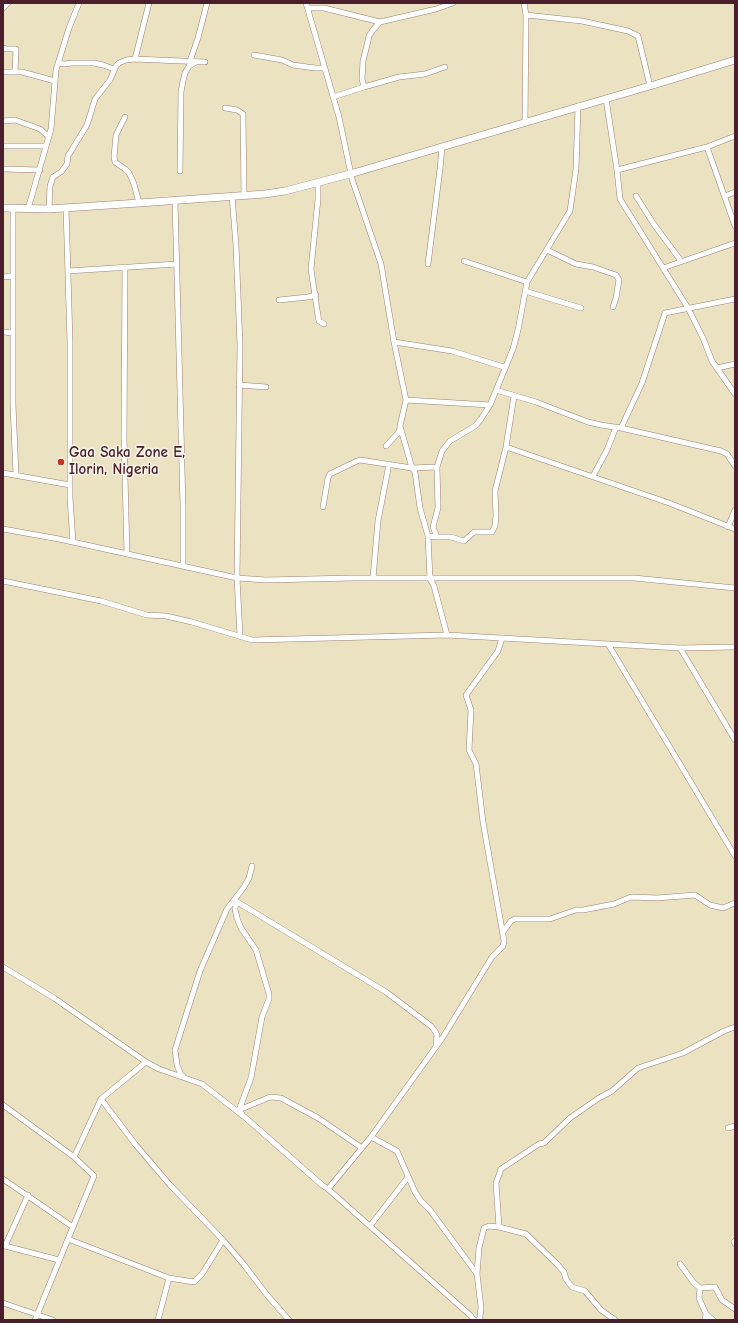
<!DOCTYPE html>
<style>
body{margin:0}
#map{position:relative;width:738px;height:1323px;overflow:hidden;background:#ebe2c1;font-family:"Comic Neue",sans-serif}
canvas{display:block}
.frame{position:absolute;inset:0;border:4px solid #4a1f2b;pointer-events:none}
</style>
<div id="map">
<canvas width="738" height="1323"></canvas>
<div class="frame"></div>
</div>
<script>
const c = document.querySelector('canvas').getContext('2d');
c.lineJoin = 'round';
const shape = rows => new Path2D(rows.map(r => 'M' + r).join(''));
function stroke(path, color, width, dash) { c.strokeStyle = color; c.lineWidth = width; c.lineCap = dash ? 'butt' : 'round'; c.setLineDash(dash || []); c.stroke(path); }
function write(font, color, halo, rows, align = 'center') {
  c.font = font + ' "Comic Neue",sans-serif'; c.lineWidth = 3; c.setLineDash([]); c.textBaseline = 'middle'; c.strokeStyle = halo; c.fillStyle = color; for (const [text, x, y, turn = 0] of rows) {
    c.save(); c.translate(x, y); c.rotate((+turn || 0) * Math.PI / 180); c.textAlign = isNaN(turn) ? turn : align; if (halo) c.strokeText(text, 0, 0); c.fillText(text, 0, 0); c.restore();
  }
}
const minor = shape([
 [306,3,339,117,352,179,381,264,394,342,406,400,400,426,412,468,415,472,420,508,428,536,430,579,434,586,447,635],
 [524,3,526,15,525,122],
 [3,8,8,3],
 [308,8,324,8,380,22,436,9,453,3],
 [526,15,582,21,628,31,638,36,650,86],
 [3,48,7,49,16,49,15,72],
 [254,55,282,60,293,65,315,68,325,68],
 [135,59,149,3],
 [190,61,198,38,207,3],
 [58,63,64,64,72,63,94,63,103,65,114,69],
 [3,72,22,72,55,81],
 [364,87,399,77,425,74,445,67],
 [333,97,364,87,362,79,363,61,367,45,369,36,373,30,380,22],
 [606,99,617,170,620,199,688,308,703,338,712,361,735,394],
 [225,108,237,110,243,114,244,196],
 [125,117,116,135,114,157,115,162,125,169,129,173,134,184,139,203],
 [3,121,15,120,40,129,49,137],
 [3,146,46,146],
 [707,147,735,226],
 [3,169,40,170],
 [617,170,707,147,735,136],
 [180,171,181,92,183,81,185,73,189,66,196,62],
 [318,182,318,199,311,269,318,316,319,321,324,324],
 [232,196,236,245,240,345,237,578,240,636],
 [636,196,653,223,681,261],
 [725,196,735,192],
 [175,201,183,506,183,566],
 [13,208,13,405,16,475],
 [66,208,70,342,70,498,73,542],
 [28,209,51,129,56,70,69,28,79,3],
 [49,209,50,186,53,177,61,172,67,164,68,156,87,125,95,99,110,80,116,66,119,63,126,60,135,59,205,62],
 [547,250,576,264,593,267,616,275,619,280,616,298,613,307],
 [464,261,527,282],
 [428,264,440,169,442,147],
 [125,267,124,438,127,554],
 [663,268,735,243],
 [68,271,177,264],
 [3,277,13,276],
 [525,291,581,308],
 [279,300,308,297,316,295],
 [3,332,13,333],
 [394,342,452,351,504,367],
 [717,368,735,364],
 [239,385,266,387],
 [496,390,536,402,588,422,601,425,621,428,721,451,727,454,735,466],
 [406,400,490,405],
 [621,428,642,383,665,313,735,299],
 [386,446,399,432,400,427],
 [506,447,669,503,735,529],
 [3,473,70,485],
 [593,476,607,450,616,427],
 [323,507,328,478,330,474,357,461,360,460,412,468,437,467],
 [728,527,735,510],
 [3,529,59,539,237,578,266,580,352,578,634,578,735,588],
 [428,536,437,537,433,527,438,508,437,467,442,451,450,441,475,426,481,419,490,405,513,349,518,330,527,282,570,211,576,169,578,106],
 [437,537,451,537,464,541,474,532,492,532,495,526,496,515,495,491,506,447,514,396],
 [373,578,378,521,389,464],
 [3,581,101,601,147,615,166,616,192,622,252,640,447,635,680,648,735,647],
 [608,644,735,856],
 [680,648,735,740],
 [234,900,244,887,249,878,252,866],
 [236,901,235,909,237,918,241,928,256,950,269,994,269,999,262,1017,251,1078,239,1110,242,1114],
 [503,932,511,921,515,919,550,919,576,910,583,910,614,904,631,897,657,898,695,895,710,905,723,908,735,903],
 [3,967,54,998,146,1062,159,1069,202,1084,247,1119,322,1185,328,1189,470,1315,474,1320],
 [183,1076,181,1075,177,1065,175,1050,200,971,227,909,234,900,386,992,431,1026,435,1031,437,1035,436,1045],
 [101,1099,135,1144,170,1185,223,1240,245,1266,267,1295,289,1320],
 [3,1105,74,1157,94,1176,68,1239,169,1278,158,1320],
 [239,1110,270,1097,281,1098,318,1118,362,1148],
 [728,1128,735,1126],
 [371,1137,397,1151,415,1192,421,1201,430,1210,477,1274],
 [74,1157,101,1099,146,1062],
 [3,1179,73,1227],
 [328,1189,371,1137,443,1037,492,957,503,946,504,941,483,822,476,764,469,750,471,710,466,695,498,651,502,638],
 [370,1226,408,1177],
 [499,1227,526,1234,557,1264,564,1272,566,1279,572,1287,585,1291,601,1310,615,1320],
 [735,1241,734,1242,735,1244],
 [3,1245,5,1246,28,1195],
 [5,1246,59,1260],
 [680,1264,694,1283,700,1288,715,1287,722,1300,735,1309],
 [169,1278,194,1282,202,1274,223,1240],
 [700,1288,699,1298,706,1314,705,1320],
 [3,1303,53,1320],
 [706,1314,713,1320],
 [35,1320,68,1239],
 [478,1320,480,1318,481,1307,477,1274,479,1248,484,1228,489,1226,499,1227,496,1183,501,1169,539,1144,544,1143,570,1118,599,1098,612,1091,638,1068,683,1053,724,1031,735,1027]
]);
const tertiary = shape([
 [3,208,49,209,139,203,265,194,285,191,350,174,462,141,660,83,735,60]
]);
stroke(minor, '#9a8076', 6);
stroke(tertiary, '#9a8076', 8);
stroke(minor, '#fff', 5);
stroke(tertiary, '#fff', 7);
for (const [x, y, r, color] of [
 [61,462,4,"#c8321e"]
]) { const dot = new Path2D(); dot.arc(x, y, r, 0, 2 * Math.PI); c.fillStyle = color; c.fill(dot); stroke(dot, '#f7f3e8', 1.5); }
write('bold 15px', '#4a1f2b', '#f7f3e8', [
 ["Gaa Saka Zone E,",69,453],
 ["Ilorin, Nigeria",69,470]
], 'left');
</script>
